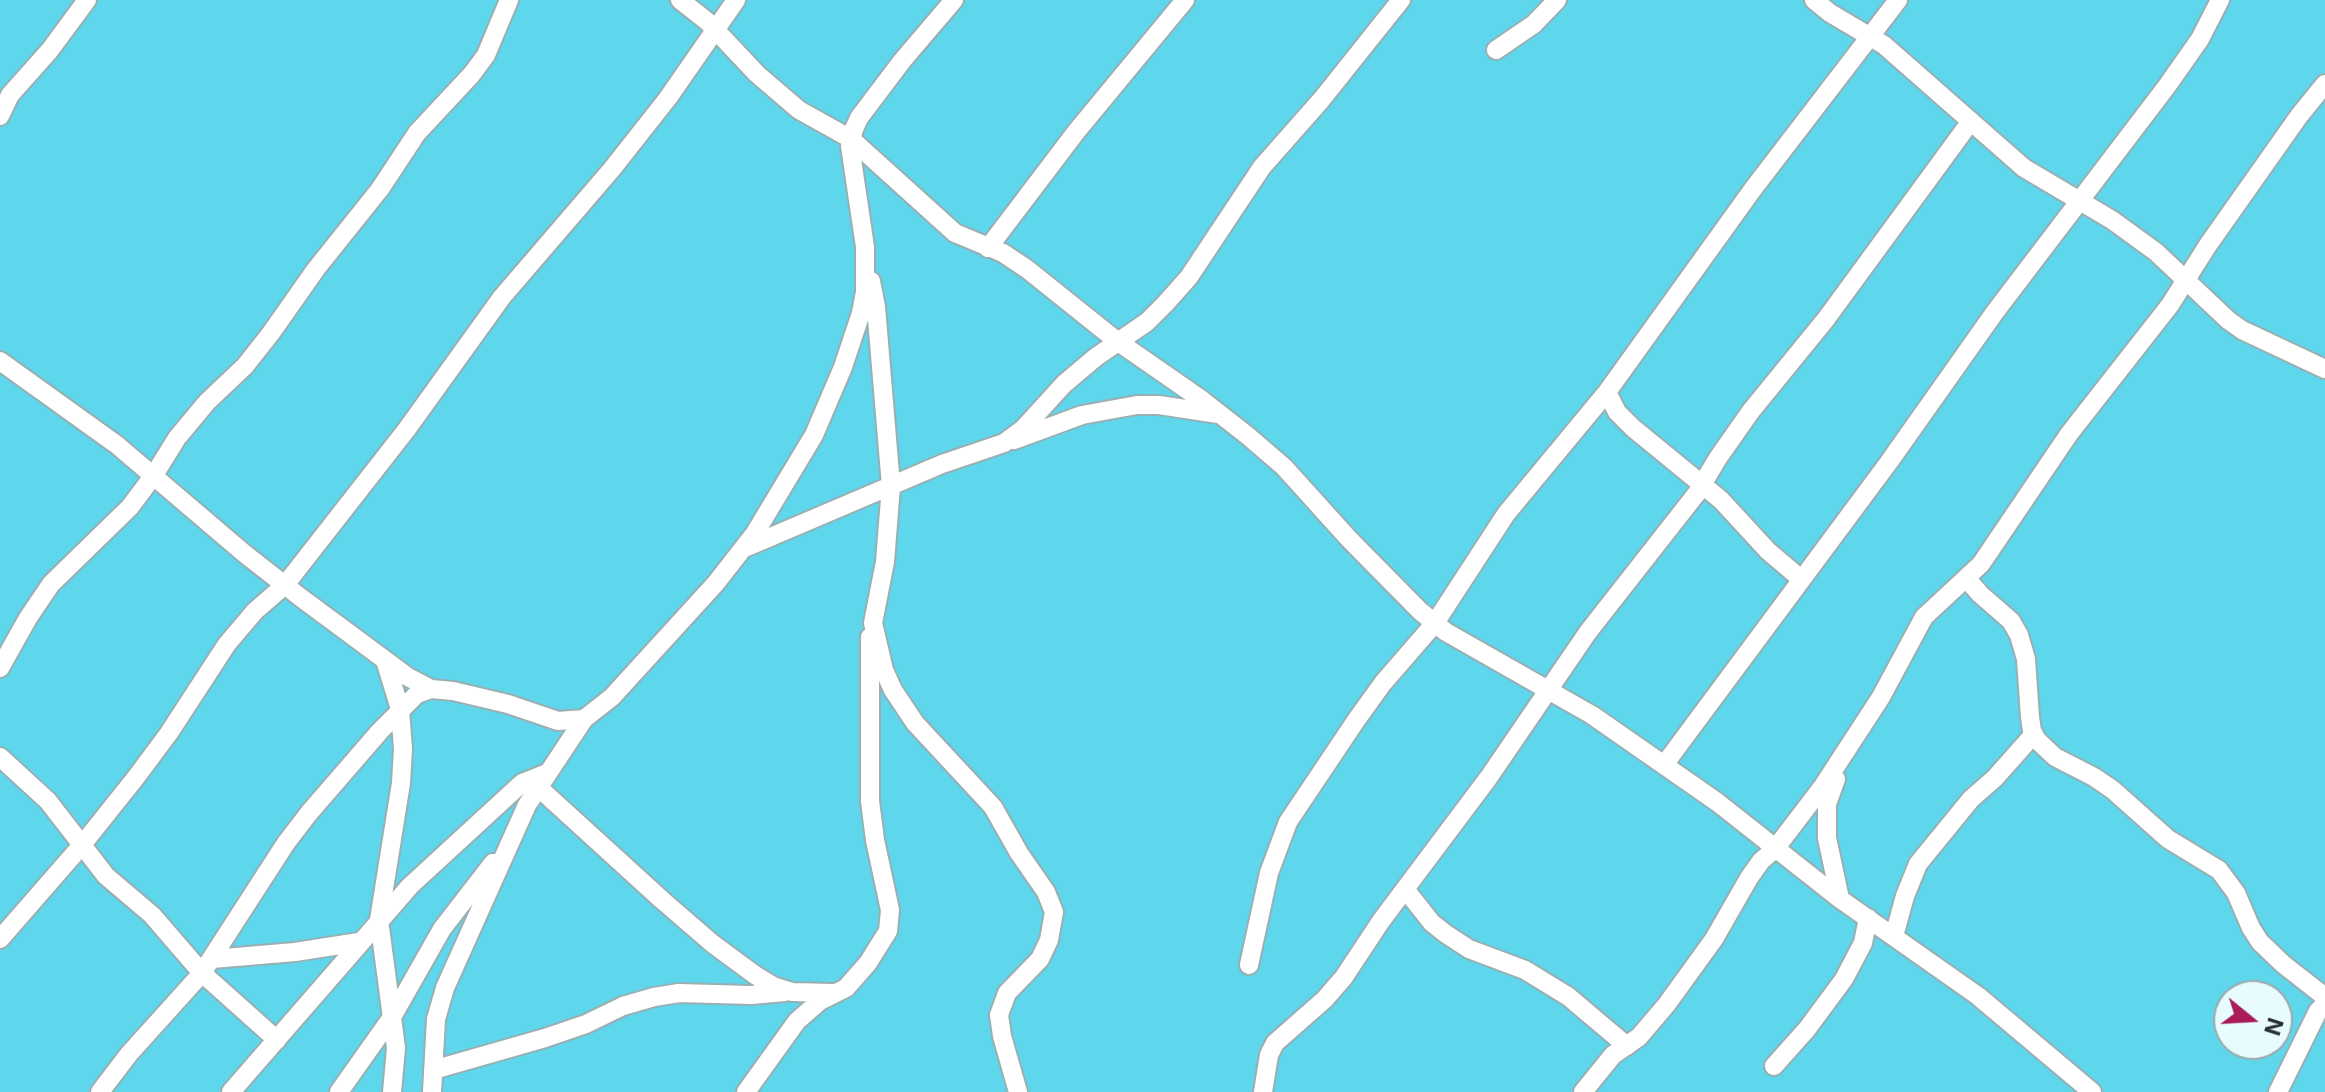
<!DOCTYPE html>
<style>
body{margin:0}
#map{position:relative;width:2325px;height:1092px;overflow:hidden;background:#d7eff3;font-family:Inter,sans-serif}
canvas{display:block}
.north{position:absolute;left:2213px;top:980px;width:80px;height:80px;box-sizing:border-box;background:#e8fbff;border:2px solid #9baaad;border-radius:50%;rotate:108deg;font-size:22px;font-weight:700;line-height:32px;text-align:center;color:#273032}
.north::after{content:'';display:block;margin:auto;width:28px;height:36px;background:#a91b59;clip-path:polygon(50% 0,100% 100%,50% 72%,0 100%)}
</style>
<div id="map">
<canvas width="2325" height="1092"></canvas>
<div class="north">N</div>
</div>
<script>
const c = document.querySelector('canvas').getContext('2d');
c.lineJoin = 'round';
function paint(path, color) { c.fillStyle = color; c.fill(path, 'evenodd'); }
const shape = rows => new Path2D(rows.map(r => 'M' + r).join(''));
function stroke(path, color, width, dash) { c.strokeStyle = color; c.lineWidth = width; c.lineCap = dash ? 'butt' : 'round'; c.setLineDash(dash || []); c.stroke(path); }
paint(shape([
 [0,0,2325,0,2325,1092,0,1092],
 [2229,996,2277,996,2277,1044,2229,1044]
]), '#5ed6ec');
const minor = shape([
 [680,0,708,22,757,74,799,110,851,139,955,233,1003,253,1027,269,1117,341,1202,400,1248,436,1284,467,1349,539,1420,611,1446,632,1592,715,1717,802,1840,899,1978,996,2092,1092],
 [1814,0,1830,13,1884,45,2024,168,2112,220,2156,252,2228,320,2242,330,2325,369],
 [1496,50,1534,24,1557,0],
 [0,116,10,95,50,50,87,0],
 [988,248,1076,132,1185,0],
 [871,281,876,307,891,486,885,562,873,623,884,670,893,690,915,723,993,807,1019,853,1046,892,1054,912,1049,940,1040,959,1007,993,999,1015,1002,1036,1018,1092],
 [0,361,117,445,245,554,300,597,408,677,431,689],
 [1607,392,1617,412,1633,428,1721,500,1768,551,1801,579],
 [1014,440,1082,415,1137,405,1159,405,1218,414],
 [747,547,942,464,1004,443,1023,429,1064,384,1096,357,1147,322,1165,304,1189,277,1262,167,1322,99,1401,0],
 [1967,579,1980,594,2011,621,2019,635,2026,659,2030,717,2032,731,2037,740,2055,757,2094,777,2113,790,2168,839,2219,870,2236,893,2251,928,2260,942,2283,964,2325,997],
 [385,660,400,709,403,749,401,783,379,920,396,1048,392,1092],
 [0,668,28,618,51,584,130,507,154,475,177,438,207,402,245,366,271,333,316,269,380,189,417,133,472,74,486,55,509,0],
 [0,757,48,801,106,876,152,915,202,973,277,1040],
 [1664,765,1889,462,1995,312,2167,86,2200,39,2220,0],
 [1836,779,1827,804,1827,838,1840,899],
 [538,787,662,900,713,944,755,975,773,986,792,992,833,993],
 [1405,889,1432,923,1446,934,1469,949,1525,970,1569,997,1627,1046],
 [1894,936,1905,896,1918,864,1971,799,1995,778,2034,734],
 [0,939,82,845,137,776,169,733,227,644,255,611,285,585,407,429,502,297,612,169,668,98,736,0],
 [212,959,295,952,359,942],
 [1249,965,1269,873,1288,822,1357,719,1383,683,1435,623,1506,514,1607,392,1753,189,1898,0],
 [1774,1066,1807,1029,1844,979,1863,943,1868,918],
 [433,1070,545,1038,586,1024,623,1006,654,997,679,993,751,995,785,992],
 [100,1092,129,1054,202,973,286,843,309,813,380,731,417,694,431,689,453,691,508,704,558,721,584,719,612,697,716,583,755,533,814,435,843,367,861,313,865,292,865,247,850,146,854,129,859,118,902,61,954,0],
 [231,1092,410,886,522,783,547,773],
 [339,1092,392,1017,442,929,493,863],
 [432,1092,436,1019,445,988,527,805,584,719],
 [746,1092,797,1021,820,1001,846,988,868,963,888,931,890,910,875,840,870,801,870,637],
 [1263,1092,1269,1055,1275,1043,1325,999,1344,977,1381,921,1489,777,1588,632,1697,493,1718,458,1751,411,1826,319,1971,121],
 [1583,1092,1613,1055,1639,1037,1667,1004,1714,939,1749,878,1761,861,1775,849,1823,786,1881,697,1924,617,1981,564,2069,434,2170,305,2208,245,2299,116,2325,84],
 [2278,1092,2318,1011,2325,1004]
]);
stroke(minor, '#98afb3', 22);
stroke(minor, '#fff', 18);
</script>
